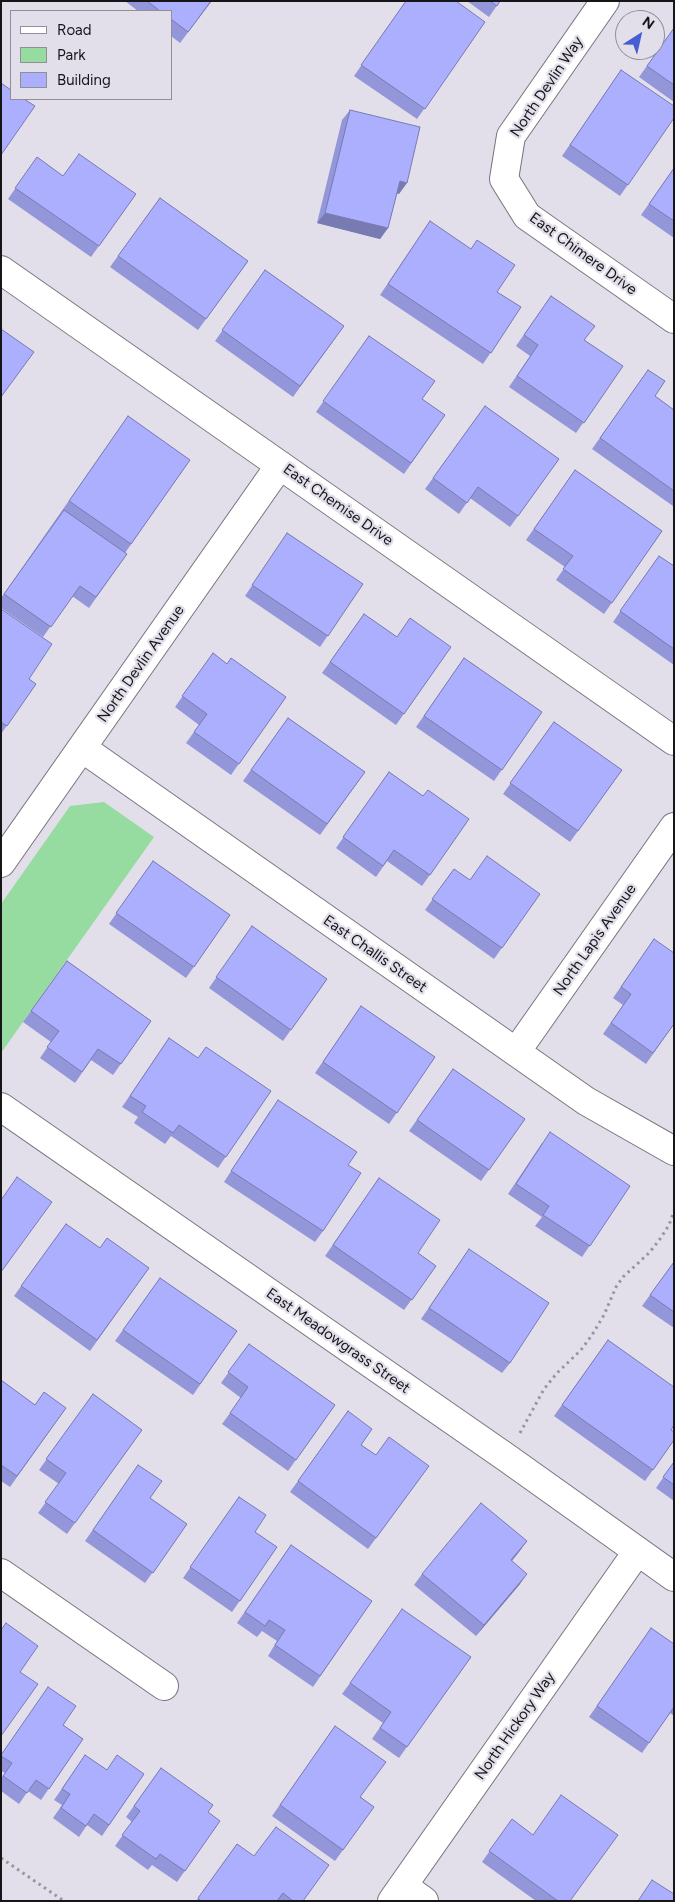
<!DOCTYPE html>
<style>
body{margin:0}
#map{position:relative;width:675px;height:1902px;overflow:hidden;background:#e2dfea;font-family:Figtree,sans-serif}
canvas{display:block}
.frame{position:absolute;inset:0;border:2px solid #161518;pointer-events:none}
.legend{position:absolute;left:10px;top:10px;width:162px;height:90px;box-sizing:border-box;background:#e2dfea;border:1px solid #908e96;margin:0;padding:6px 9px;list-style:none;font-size:15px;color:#161518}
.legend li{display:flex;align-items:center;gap:10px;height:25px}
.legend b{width:25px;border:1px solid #908e96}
.north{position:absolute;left:615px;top:10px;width:50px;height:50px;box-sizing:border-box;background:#e2dfea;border:1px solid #908e96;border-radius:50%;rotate:35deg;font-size:14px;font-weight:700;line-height:20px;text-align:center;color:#161518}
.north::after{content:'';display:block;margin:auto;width:18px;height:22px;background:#485dd1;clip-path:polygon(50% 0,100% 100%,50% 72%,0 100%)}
</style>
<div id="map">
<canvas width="675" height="1902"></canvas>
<div class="frame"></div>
<ul class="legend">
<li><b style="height:6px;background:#fff"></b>Road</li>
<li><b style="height:14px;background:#96dba0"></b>Park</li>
<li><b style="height:14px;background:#acaffe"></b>Building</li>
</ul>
<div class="north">N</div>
</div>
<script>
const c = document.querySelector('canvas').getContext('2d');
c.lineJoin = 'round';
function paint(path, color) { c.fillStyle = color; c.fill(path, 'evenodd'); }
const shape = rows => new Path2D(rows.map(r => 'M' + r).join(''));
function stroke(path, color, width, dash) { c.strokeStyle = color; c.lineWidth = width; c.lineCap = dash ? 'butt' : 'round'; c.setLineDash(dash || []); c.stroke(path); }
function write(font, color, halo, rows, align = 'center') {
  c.font = font + ' Figtree,sans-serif'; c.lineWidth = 4.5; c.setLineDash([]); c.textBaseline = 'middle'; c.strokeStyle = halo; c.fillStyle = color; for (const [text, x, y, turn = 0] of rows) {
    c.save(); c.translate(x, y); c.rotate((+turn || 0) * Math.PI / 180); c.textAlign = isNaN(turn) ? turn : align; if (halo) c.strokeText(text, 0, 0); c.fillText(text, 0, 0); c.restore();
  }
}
paint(shape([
 [104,802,154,837,1,1053,1,904,70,806]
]), '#96dba0');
const minor = shape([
 [605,1,511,136,504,179,527,216,674,319],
 [1,270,674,741],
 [82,748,586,1101,674,1151],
 [1,863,280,465],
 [516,1052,674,827],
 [1,1107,507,1458,674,1577],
 [1,1573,164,1686],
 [403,1886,424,1901],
 [392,1901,637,1552]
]);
stroke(minor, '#77747e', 30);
stroke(shape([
 [520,1433,544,1389,557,1373,581,1350,592,1335,604,1315,616,1287,623,1277,649,1253,660,1239,669,1225,674,1211],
 [1,1858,64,1901]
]), '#97959d', 3, [2.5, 4]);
stroke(minor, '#fff', 28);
paint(shape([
 [125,1,212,1,180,43,171,36,171,11,138,11],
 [406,1,485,22,417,119,354,76],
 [467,1,500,1,489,17],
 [674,28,674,102,639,77],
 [621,70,674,118,620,196,562,156],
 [350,110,399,194,397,193,388,228,380,239,317,223,342,120],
 [37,157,63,176,136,194,91,257,8,199],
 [674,168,674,238,641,215],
 [160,198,248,261,198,330,110,267],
 [430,221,497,292,521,307,483,364,380,295],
 [265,270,344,326,293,397,215,341],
 [551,296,584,340,623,366,576,433,509,387,530,356,516,346],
 [369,336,422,399,445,415,404,474,316,412],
 [648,370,655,396,674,410,674,505,673,506,592,449],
 [485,406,559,459,510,527,470,498,459,514,425,489],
 [128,416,190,460,125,553,127,554,89,608,72,596,43,637,1,608,1,598],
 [575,470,662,531,604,614,556,580,565,567,526,540],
 [287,533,363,584,320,647,245,596],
 [659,556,674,566,674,665,613,622],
 [1,609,29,679,36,684,1,734],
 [364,614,397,637,451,647,396,725,322,673],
 [213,653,227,664,286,697,231,775,186,743,199,725,175,707],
 [464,658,542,712,494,781,416,727],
 [288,718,365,772,320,835,243,781],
 [554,722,622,770,570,842,503,794],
 [389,772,423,796,469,819,422,886,387,861,376,877,336,848],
 [153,861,230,915,186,978,109,924],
 [454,869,470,880,540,894,494,959,425,910],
 [252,926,327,979,283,1041,209,988],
 [654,939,674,1024,646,1064,603,1034,623,1005,613,998],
 [67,961,151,1021,113,1075,91,1060,75,1083,40,1058,51,1042,23,1022],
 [361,1006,435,1057,389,1124,315,1073],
 [169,1038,198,1058,271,1091,218,1168,171,1136,165,1144,134,1123,138,1117,122,1107],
 [453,1069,525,1119,481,1181,409,1131],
 [270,1111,348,1165,323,1231,315,1242,224,1182],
 [542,1143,630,1186,582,1257,535,1226,542,1217,508,1194],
 [379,1178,418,1253,436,1266,404,1310,325,1256],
 [66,1224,100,1248,149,1268,90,1351,14,1296],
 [469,1249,510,1363,502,1373,421,1319],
 [674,1262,674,1328,642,1306],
 [160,1278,237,1331,193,1395,115,1341],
 [608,1340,671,1430,674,1440,645,1481,554,1416],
 [249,1344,335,1405,288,1471,222,1424,241,1398,221,1383],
 [1,1380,35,1405,66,1408,10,1487,1,1481],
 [93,1394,142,1430,67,1534,38,1513,59,1484,39,1470],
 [348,1411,361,1445,376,1455,429,1466,368,1549,290,1492],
 [674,1462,674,1501,656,1488],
 [138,1465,150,1498,187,1524,145,1583,85,1541],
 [239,1497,255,1532,277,1547,232,1612,183,1578],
 [527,1541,512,1561,520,1584,476,1636,414,1585,422,1574],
 [291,1545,372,1601,313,1687,268,1656,277,1641,262,1631,257,1637,237,1623],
 [651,1628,674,1644,674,1716,670,1713,642,1753,589,1717],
 [471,1657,399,1758,372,1739,383,1723,342,1694,350,1683],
 [63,1725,83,1739,41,1800,28,1791,19,1804,1,1791,1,1778,5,1773,1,1771,1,1754],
 [335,1726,361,1797,374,1807,335,1861,272,1816],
 [85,1755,107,1770,144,1774,102,1836,87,1825,79,1837,53,1818,62,1805,54,1800],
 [161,1768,208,1812,220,1821,177,1882,152,1865,148,1870,115,1846,132,1822,126,1817],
 [512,1819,571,1901,536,1901,482,1862],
 [237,1844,304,1901,196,1901]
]), '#9496da');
paint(shape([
 [400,181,407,183,399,194,392,192],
 [325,213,388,228,380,239,317,223],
 [527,1541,519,1552,503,1571,511,1560],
 [527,1574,520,1584,476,1636,484,1625]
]), '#787ab2');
const building = shape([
 [147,1,211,1,188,32,171,19,171,11,160,11,147,1],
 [406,1,456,1,485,22,425,109,361,65,406,1],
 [490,1,500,1,497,6,490,1],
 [674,28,674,85,647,66,674,28],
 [621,70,674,106,674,118,628,185,570,145,621,70],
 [1,83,11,90,11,99,24,99,35,106,1,155,1,83],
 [350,110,420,127,407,183,400,181,388,228,325,213,350,110],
 [79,154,136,194,99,246,15,188,37,157,63,176,79,154],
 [674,168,674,221,649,204,674,168],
 [160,198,248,261,206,319,118,256,160,198],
 [430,221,471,249,477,240,515,265,497,292,521,307,491,353,388,284,430,221],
 [265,270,344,326,300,386,222,330,265,270],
 [551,296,595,326,584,340,623,366,584,423,517,376,538,345,524,335,551,296],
 [1,329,34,352,1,397,1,329],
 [369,336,435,381,422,399,445,415,411,463,323,401,369,336],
 [648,370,665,381,655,396,674,410,674,491,600,438,648,370],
 [485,406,559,459,518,516,478,487,467,503,433,478,485,406],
 [128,416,190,460,131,544,69,501,128,416],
 [575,470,662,531,612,603,563,569,573,556,534,529,575,470],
 [64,510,127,554,96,597,80,586,51,627,4,594,64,510],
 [287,533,363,584,328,636,252,585,287,533],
 [659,556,674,566,674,649,620,611,659,556],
 [1,609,52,644,29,679,36,684,7,726,1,722,1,609],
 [364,614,397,637,410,618,451,647,404,714,330,662,364,614],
 [213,653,227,664,231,658,286,697,239,764,194,732,207,714,182,696,213,653],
 [464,658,542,712,502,770,424,716,464,658],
 [288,718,365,772,327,824,251,770,288,718],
 [554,722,622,770,578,831,510,783,554,722],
 [389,772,423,796,428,790,469,819,430,875,394,850,383,866,343,837,389,772],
 [487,856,540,894,502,948,432,899,454,869,470,880,487,856],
 [153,861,230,915,194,967,116,913,153,861],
 [252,926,327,979,291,1030,216,977,252,926],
 [654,939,674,953,674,1024,653,1053,611,1023,631,994,621,987,654,939],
 [67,961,151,1021,121,1064,98,1049,82,1072,47,1047,59,1031,31,1011,67,961],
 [361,1006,435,1057,397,1113,323,1062,361,1006],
 [169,1038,198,1058,206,1047,271,1091,226,1157,179,1125,173,1133,142,1112,146,1106,130,1096,169,1038],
 [453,1069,525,1119,489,1170,417,1120,453,1069],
 [278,1100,357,1152,348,1165,361,1173,323,1231,231,1171,278,1100],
 [550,1132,630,1186,590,1246,543,1215,549,1206,516,1184,550,1132],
 [17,1177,52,1202,1,1272,1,1200,17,1177],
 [379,1178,440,1220,418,1253,436,1266,412,1300,333,1245,379,1178],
 [66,1224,100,1248,107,1238,149,1268,97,1340,21,1286,66,1224],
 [469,1249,549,1303,510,1363,429,1308,469,1249],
 [674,1262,674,1312,650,1295,674,1262],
 [160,1278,237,1331,200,1384,123,1330,160,1278],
 [608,1340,674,1387,674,1425,671,1430,674,1432,674,1440,653,1470,562,1405,608,1340],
 [249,1344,335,1405,296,1460,230,1413,248,1387,228,1372,249,1344],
 [1,1380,35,1405,44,1392,66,1408,17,1476,1,1465,1,1380],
 [93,1394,142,1430,75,1523,45,1502,66,1473,46,1459,93,1394],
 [348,1411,372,1429,361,1445,376,1455,389,1437,429,1466,376,1538,298,1481,348,1411],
 [674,1462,674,1485,663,1477,674,1462],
 [138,1465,162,1481,150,1498,187,1524,153,1573,93,1530,138,1465],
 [239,1497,266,1515,255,1532,277,1547,240,1601,190,1567,239,1497],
 [481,1503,527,1541,511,1560,527,1574,484,1625,422,1574,481,1503],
 [291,1545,372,1601,320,1676,275,1645,285,1630,269,1620,265,1626,245,1612,291,1545],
 [402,1609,471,1657,407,1747,380,1728,391,1712,350,1683,402,1609],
 [6,1623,38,1646,20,1672,38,1684,1,1736,1,1630,6,1623],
 [651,1628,674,1644,674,1707,649,1743,597,1706,651,1628],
 [48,1687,76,1706,63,1725,83,1739,49,1789,36,1780,27,1793,3,1776,12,1763,1,1756,1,1755,48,1687],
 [335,1726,386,1762,360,1797,374,1807,343,1850,280,1805,335,1726],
 [85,1755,107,1770,117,1755,144,1774,109,1825,94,1814,86,1826,61,1808,70,1794,62,1789,85,1755],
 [161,1768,213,1805,208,1812,220,1821,185,1871,160,1854,156,1859,122,1835,140,1811,134,1806,161,1768],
 [561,1795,618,1835,570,1901,558,1901,489,1851,512,1819,533,1835,561,1795],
 [276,1827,329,1865,303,1901,293,1901,283,1893,277,1901,201,1901,198,1898,237,1844,254,1856,276,1827],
 [652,1880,674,1894,674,1901,638,1901,652,1880]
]);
paint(building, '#acaffe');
stroke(building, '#787ab2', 1);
write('15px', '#161518', '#e2dfea', [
 ["North Devlin Way",547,87,-56],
 ["East Chimere Drive",583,254,36],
 ["East Chemise Drive",338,505,35],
 ["North Devlin Avenue",141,664,-55],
 ["North Lapis Avenue",595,940,-55],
 ["East Challis Street",375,954,35],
 ["East Meadowgrass Street",338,1341,35],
 ["North Hickory Way",515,1726,-55]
]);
</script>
